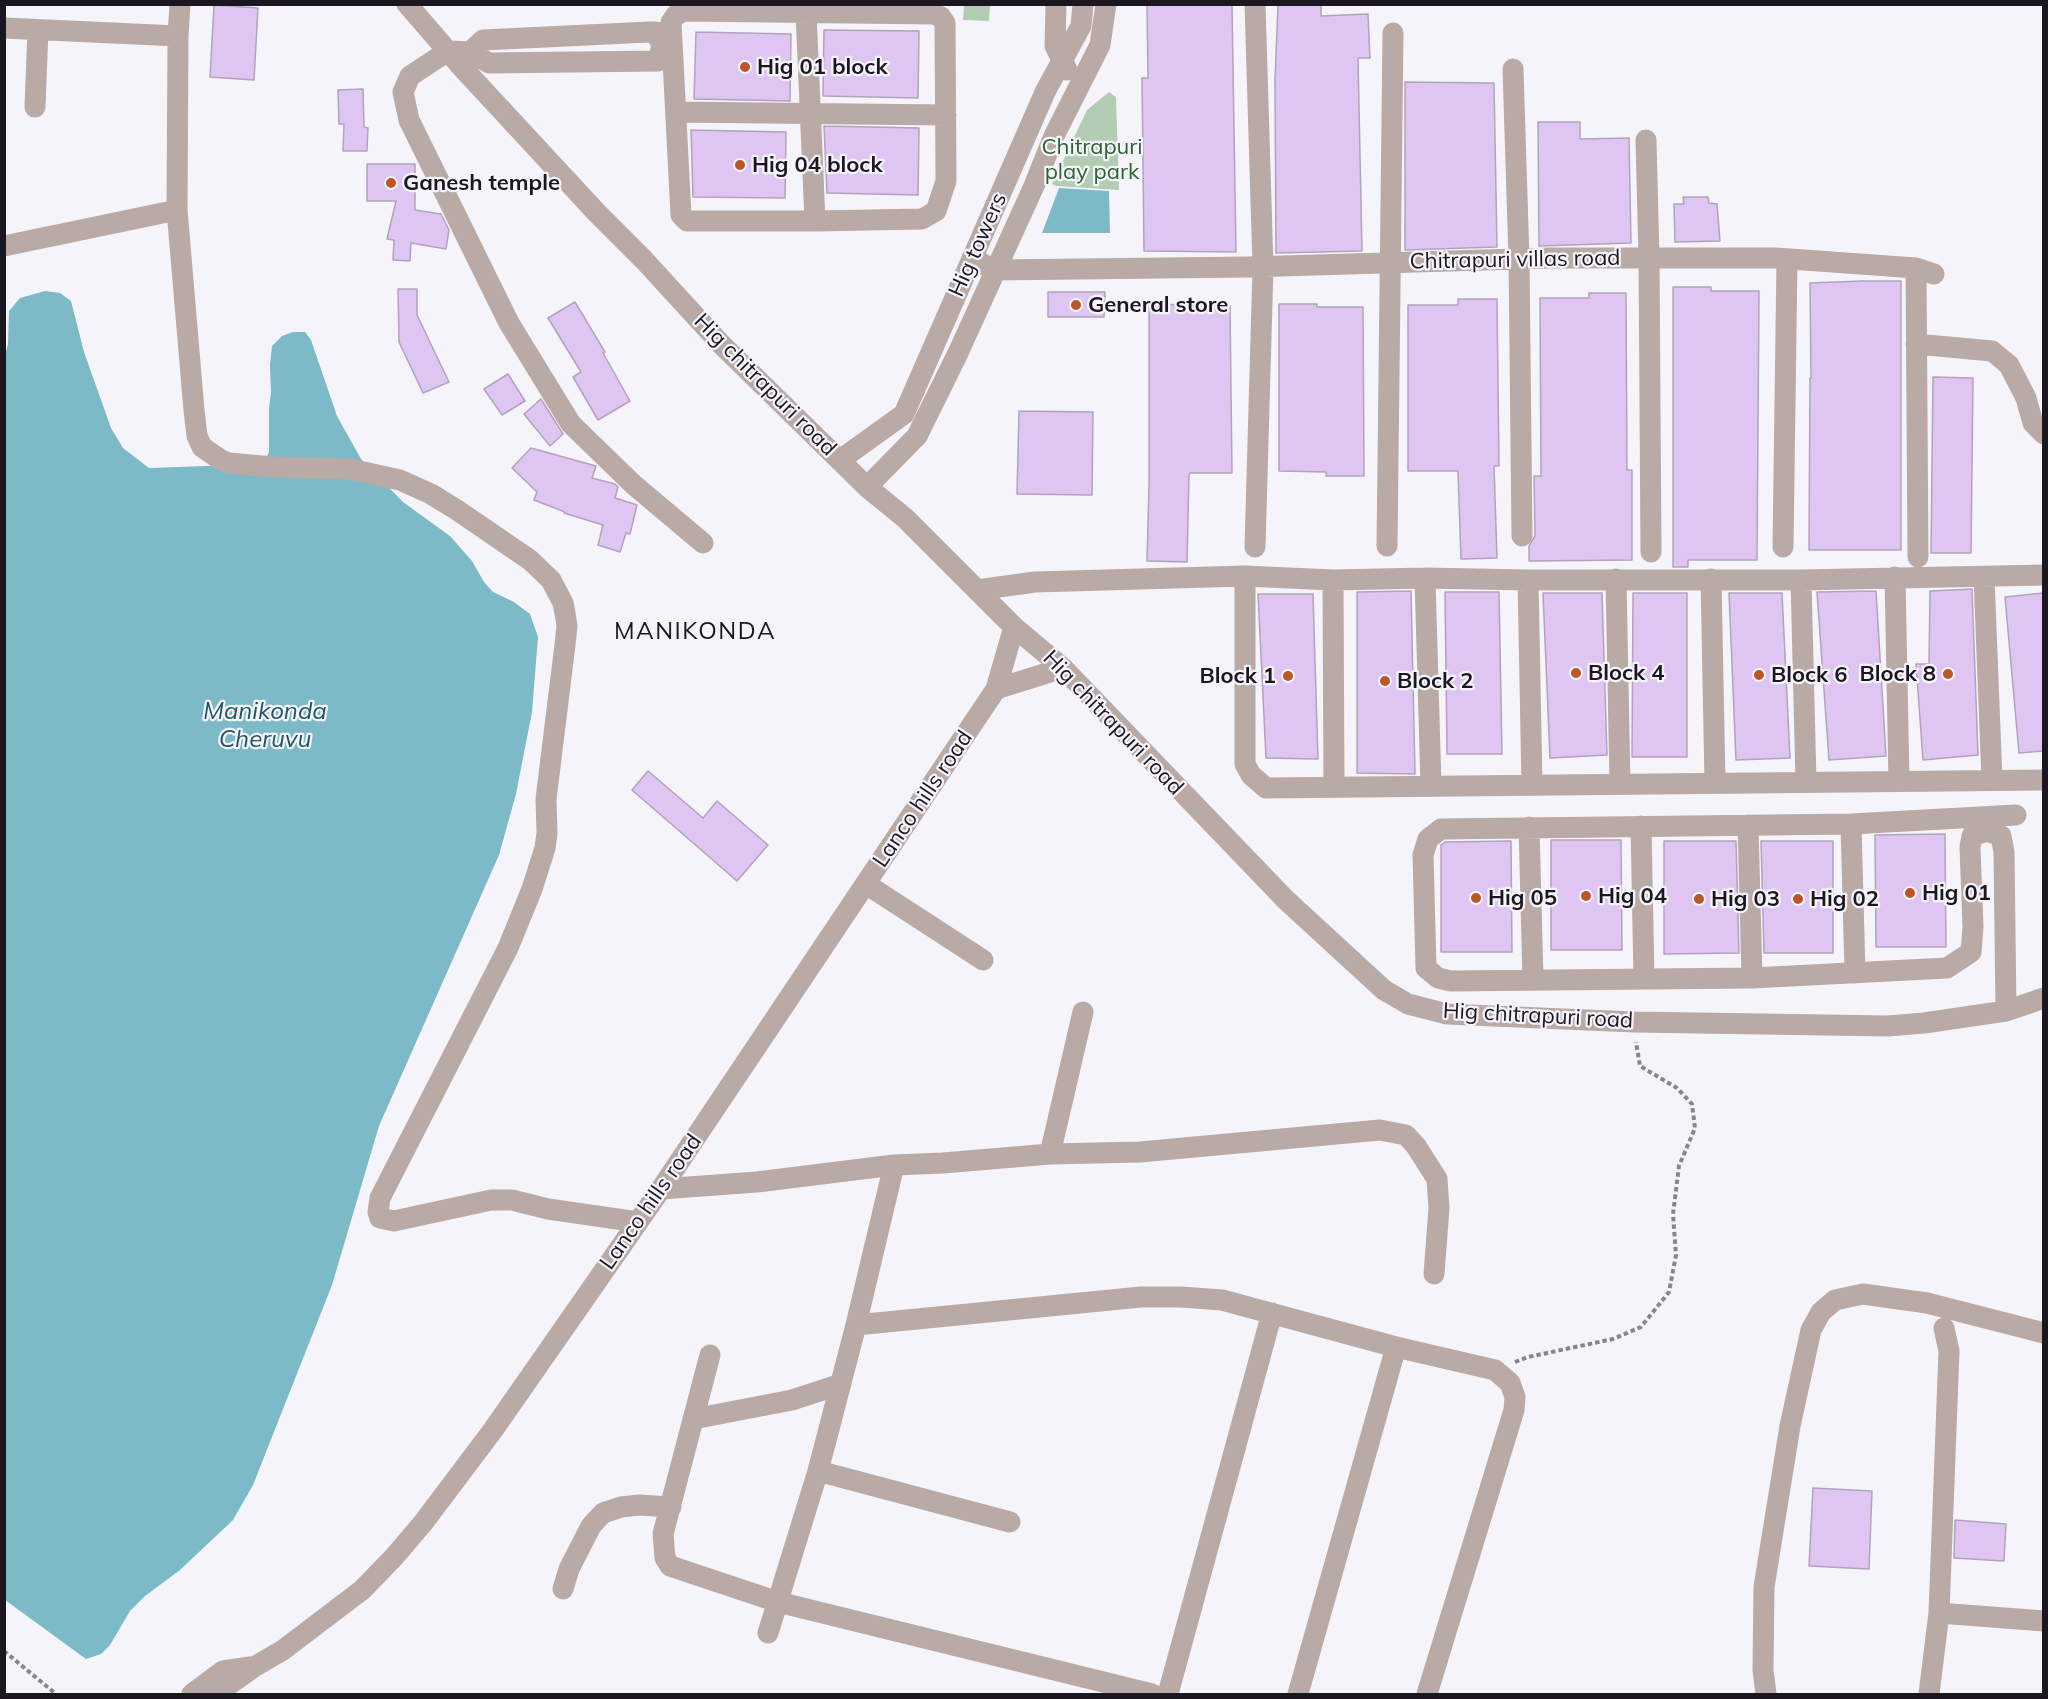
<!DOCTYPE html>
<style>
body{margin:0}
#map{position:relative;width:2048px;height:1699px;overflow:hidden;background:#f6f4fb;font-family:Mulish,sans-serif}
canvas{display:block}
.frame{position:absolute;inset:0;border:6px solid #1b1721;pointer-events:none}
</style>
<div id="map">
<canvas width="2048" height="1699"></canvas>
<div class="frame"></div>
</div>
<script>
const c = document.querySelector('canvas').getContext('2d');
c.lineJoin = 'round';
function paint(path, color) { c.fillStyle = color; c.fill(path, 'evenodd'); }
const shape = rows => new Path2D(rows.map(r => 'M' + r).join(''));
function stroke(path, color, width, dash) { c.strokeStyle = color; c.lineWidth = width; c.lineCap = dash ? 'butt' : 'round'; c.setLineDash(dash || []); c.stroke(path); }
function write(font, color, halo, rows, align = 'center') {
  c.font = font + ' Mulish,sans-serif'; c.lineWidth = 4.5; c.setLineDash([]); c.textBaseline = 'middle'; c.strokeStyle = halo; c.fillStyle = color; for (const [text, x, y, turn = 0] of rows) {
    c.save(); c.translate(x, y); c.rotate((+turn || 0) * Math.PI / 180); c.textAlign = isNaN(turn) ? turn : align; if (halo) c.strokeText(text, 0, 0); c.fillText(text, 0, 0); c.restore();
  }
}
paint(shape([
 [964,5,990,5,989,21,963,20],
 [1109,92,1116,97,1119,190,1056,186,1052,184,1087,110]
]), '#b3ccb4');
paint(shape([
 [1059,188,1109,191,1110,233,1042,233],
 [45,291,60,293,71,301,84,352,111,428,123,448,149,468,235,465,264,462,269,452,269,408,271,393,270,365,272,346,282,336,293,332,305,332,311,340,337,416,361,459,403,502,450,536,472,561,484,582,493,592,514,602,530,614,538,637,532,712,516,794,499,855,379,1126,332,1285,253,1485,233,1520,180,1570,145,1596,130,1611,110,1645,101,1654,86,1659,5,1600,4,359,8,344,9,311,20,298]
]), '#7cbac8');
const building = shape([
 [1147,4,1232,4,1236,252,1144,251,1142,78,1148,78,1147,4],
 [1278,4,1321,4,1321,16,1368,14,1370,58,1358,58,1362,251,1276,253,1275,80,1278,4],
 [214,5,258,8,254,80,210,77,214,5],
 [824,30,919,31,918,98,823,96,824,30],
 [696,32,791,34,790,101,694,99,696,32],
 [1405,82,1494,83,1497,247,1405,250,1405,82],
 [363,89,364,127,368,128,367,151,343,151,344,124,339,124,338,90,363,89],
 [1538,122,1580,122,1580,139,1629,138,1631,243,1539,246,1538,122],
 [824,126,919,128,918,195,827,193,824,126],
 [691,130,786,132,785,198,693,197,691,130],
 [367,164,415,164,415,210,441,214,449,230,446,249,411,243,410,261,393,260,394,240,387,239,396,201,367,201,367,164],
 [1683,197,1708,197,1709,203,1717,204,1720,241,1675,242,1674,204,1684,204,1683,197],
 [1863,281,1901,281,1901,550,1809,550,1810,378,1811,378,1810,283,1863,281],
 [1673,287,1711,287,1711,291,1759,291,1757,560,1688,560,1688,567,1673,567,1673,287],
 [398,289,417,289,417,315,449,382,423,393,399,342,398,289],
 [1048,292,1105,292,1104,317,1048,317,1048,292],
 [1589,293,1626,293,1627,470,1632,470,1632,560,1529,561,1529,546,1535,536,1534,476,1541,476,1540,298,1589,298,1589,293],
 [1458,299,1497,299,1499,466,1494,466,1497,558,1461,559,1458,471,1408,471,1408,305,1458,305,1458,299],
 [575,302,605,352,603,353,630,401,598,420,573,377,581,372,548,318,575,302],
 [1149,304,1230,306,1232,473,1190,473,1189,475,1187,562,1147,561,1149,486,1149,304],
 [1279,304,1317,304,1317,307,1363,307,1364,476,1326,476,1326,472,1279,471,1279,304],
 [508,374,525,401,502,415,484,389,508,374],
 [1933,377,1973,378,1971,553,1931,553,1933,377],
 [541,399,563,434,550,446,524,414,541,399],
 [1019,411,1093,412,1092,495,1017,494,1019,411],
 [531,448,596,466,592,478,615,484,618,487,615,498,637,505,630,534,626,533,620,552,598,545,603,525,564,513,565,512,534,500,537,492,512,468,531,448],
 [1972,589,1978,755,1923,760,1916,664,1929,664,1930,591,1972,589],
 [1411,591,1415,774,1357,773,1357,592,1411,591],
 [1876,591,1886,756,1829,760,1817,592,1876,591],
 [1445,592,1499,592,1502,754,1447,754,1445,592],
 [1543,593,1602,593,1607,755,1550,758,1543,593],
 [1633,593,1687,593,1687,757,1632,757,1633,593],
 [1729,593,1782,593,1790,758,1736,760,1729,593],
 [2043,593,2043,751,2019,753,2005,597,2043,593],
 [1258,594,1313,594,1318,759,1266,758,1258,594],
 [648,771,703,818,717,801,768,845,737,881,632,790,648,771],
 [1945,834,1946,947,1876,947,1875,835,1945,834],
 [1551,840,1621,840,1622,950,1551,950,1551,840],
 [1511,841,1512,952,1441,952,1441,845,1445,842,1511,841],
 [1664,841,1736,841,1739,953,1664,954,1664,841],
 [1761,841,1833,841,1833,953,1764,953,1761,841],
 [1813,1488,1872,1491,1869,1569,1809,1566,1813,1488],
 [1955,1520,2006,1524,2004,1561,1954,1558,1955,1520]
]);
paint(building, '#dfc5f2');
stroke(building, '#b2a2bd', 1.5);
stroke(shape([
 [1515,1362,1528,1357,1613,1339,1641,1327,1669,1292,1676,1255,1673,1214,1679,1166,1695,1128,1692,1104,1677,1088,1640,1066,1636,1042],
 [4,1651,56,1694]
]), '#88858d', 4, [4.5, 3]);
stroke(shape([
 [180,4,178,36,177,210,194,410,197,436,202,447,221,460,229,463,273,467,350,469,400,480,431,494,457,510,530,560,551,580,563,603,565,613,567,626,565,645,546,799,547,833,545,848,532,889,508,948,380,1198,378,1212,380,1218,394,1221,491,1200,512,1200,548,1209,638,1222],
 [407,4,458,63,597,213,644,260,721,344,867,487,905,518,1014,627,1063,668,1286,900,1384,990,1408,1004,1447,1014,1634,1022,1888,1026,1924,1023,2006,1011,2044,998],
 [1056,4,1055,46,1067,70],
 [1255,4,1263,267,1255,547],
 [684,11,934,14,941,17,945,23,946,181,936,211,922,219,815,221,687,221,681,215,671,22,676,15,684,11],
 [806,12,815,221],
 [4,28,178,36],
 [662,46,658,61,489,63,470,52,448,51,410,76,403,92,409,120,509,323,571,424,634,485,703,543],
 [470,52,483,40,649,32,656,32,662,46],
 [1513,69,1519,259,1522,536],
 [35,107,38,30],
 [676,112,946,115],
 [1646,140,1649,258,1651,552],
 [4,246,177,210],
 [972,258,994,270,1248,267,1551,258,1776,258,1916,268,1934,274],
 [1916,268,1918,557],
 [1916,344,1992,351,2009,365,2026,398,2033,423,2044,434],
 [840,460,904,414,1046,90,1081,26,1083,4],
 [867,487,917,436,958,353,1034,186,1054,136,1100,45,1106,4],
 [1387,546,1393,33],
 [1783,547,1787,259],
 [1245,576,1245,764,1251,775,1266,788,2044,780],
 [1895,577,1899,781],
 [1984,577,1992,780],
 [1425,578,1431,786],
 [1616,579,1620,784],
 [1711,579,1715,783],
 [1333,580,1334,787],
 [1528,580,1532,785],
 [1801,580,1806,782],
 [977,590,1035,582,1245,576,1333,580,1425,578,1528,580,1801,580,2044,575],
 [996,689,1063,668],
 [1851,824,1855,973],
 [1748,825,1752,978],
 [1641,826,1644,979],
 [1529,827,1533,980],
 [866,884,983,960],
 [2006,1011,2004,852,2001,836,1987,831,1972,836,1970,847,1973,927,1971,952,1947,968,1752,978,1451,981,1438,978,1426,968,1423,855,1428,839,1441,829,1851,824,2016,815],
 [1050,1154,1083,1012],
 [661,1189,757,1182,894,1165,943,1163,1050,1154,1140,1152,1380,1130,1406,1135,1416,1146,1437,1179,1439,1208,1434,1274],
 [856,1325,1141,1297,1181,1297,1222,1300,1396,1347,1495,1370,1510,1383,1515,1397,1514,1410,1427,1694],
 [710,1355,663,1534,665,1558,670,1566,778,1602,1152,1694],
 [693,1419,792,1400,841,1384],
 [818,1471,1010,1522],
 [563,1589,569,1569,591,1526,603,1513,621,1507,639,1505,671,1507],
 [1939,1613,2044,1621],
 [768,1633,818,1471,856,1325,894,1165],
 [192,1694,223,1671,250,1667],
 [216,1694,254,1667,283,1650,362,1590,394,1557,423,1523,493,1430,661,1189,996,689,1014,627],
 [1168,1694,1272,1313],
 [1298,1694,1396,1347],
 [1766,1694,1763,1670,1764,1587,1790,1426,1811,1330,1821,1312,1835,1300,1863,1294,1927,1303,2044,1333],
 [1929,1694,1939,1613,1949,1351,1944,1328]
]), '#baaaa6', 21);
for (const [x, y, r, color] of [
 [745,67,6,"#bc5627"],
 [740,165,6,"#bc5627"],
 [391,183,6,"#bc5627"],
 [1076,305,6,"#bc5627"],
 [1576,673,6,"#bc5627"],
 [1948,674,6,"#bc5627"],
 [1759,675,6,"#bc5627"],
 [1288,676,6,"#bc5627"],
 [1385,681,6,"#bc5627"],
 [1910,893,6,"#bc5627"],
 [1586,896,6,"#bc5627"],
 [1476,898,6,"#bc5627"],
 [1699,899,6,"#bc5627"],
 [1798,899,6,"#bc5627"]
]) { const dot = new Path2D(); dot.arc(x, y, r, 0, 2 * Math.PI); c.fillStyle = color; c.fill(dot); stroke(dot, '#f6f4fb', 2); }
write('bold 22px', '#1b1721', '#f6f4fb', [
 ["Hig 01 block",757,67],
 ["Hig 04 block",752,165],
 ["Ganesh temple",403,183],
 ["General store",1088,305],
 ["Block 4",1588,673],
 ["Block 8",1936,674,"right"],
 ["Block 6",1771,675],
 ["Block 1",1276,676,"right"],
 ["Block 2",1397,681],
 ["Hig 01",1922,893],
 ["Hig 04",1598,896],
 ["Hig 05",1488,898],
 ["Hig 03",1711,899],
 ["Hig 02",1810,899]
], 'left');
write('22px', '#2c6333', '#f6f4fb', [
 ["Chitrapuri",1092,147],
 ["play park",1092,172]
]);
write('22px', '#1b1721', '#f6f4fb', [
 ["Hig towers",978,245,-66],
 ["Chitrapuri villas road",1515,260,-1],
 ["Hig chitrapuri road",765,385,45],
 ["Hig chitrapuri road",1113,723,46],
 ["Lanco hills road",923,799,-56],
 ["Hig chitrapuri road",1538,1016,3],
 ["Lanco hills road",651,1202,-55]
]);
c.letterSpacing = '1.5px';
write('24px', '#1b1721', '#f6f4fb', [
 ["MANIKONDA",695,632]
]);
c.letterSpacing = '0px';
write('italic 24px', '#215661', '#f6f4fb', [
 ["Manikonda",265,712],
 ["Cheruvu",265,740]
]);
</script>
